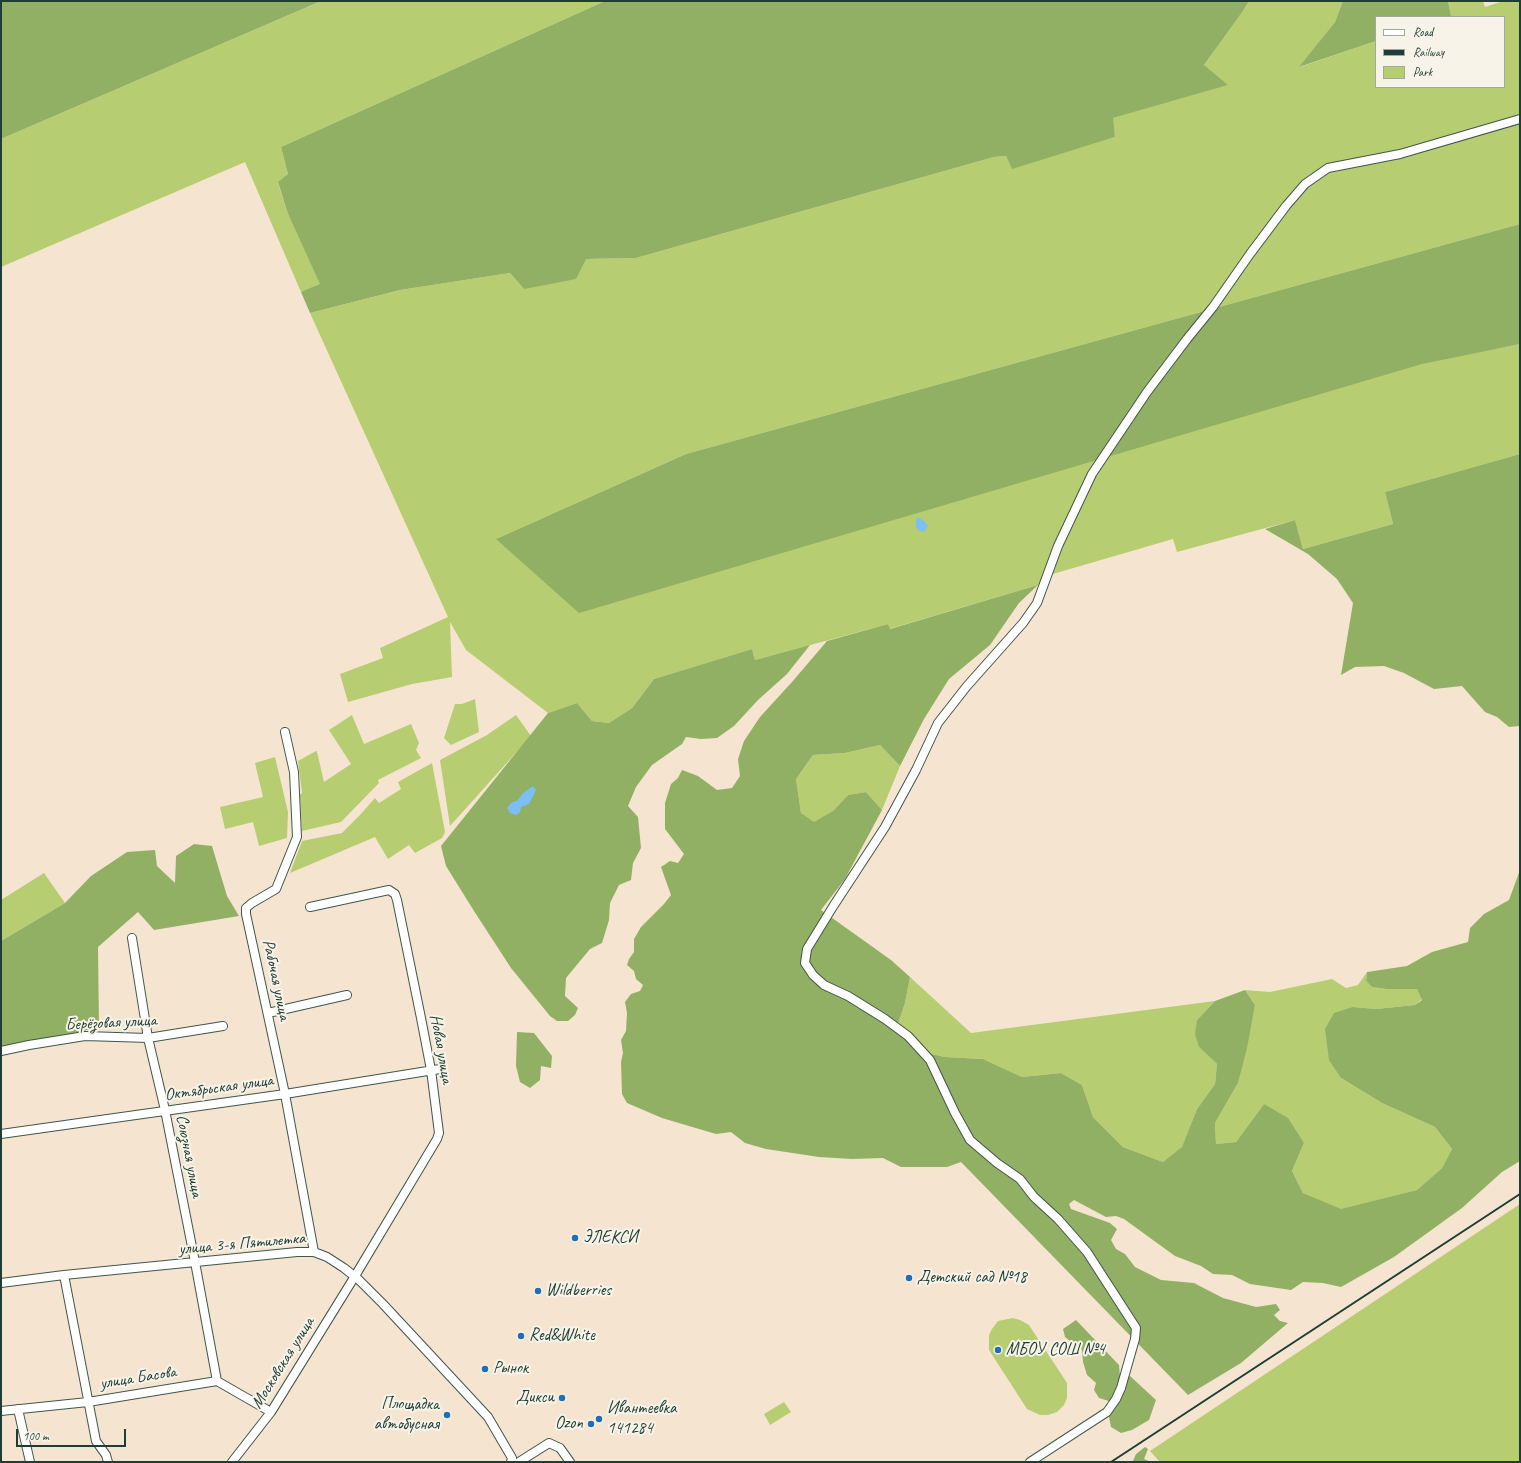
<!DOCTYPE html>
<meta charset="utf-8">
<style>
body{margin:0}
#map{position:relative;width:1521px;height:1463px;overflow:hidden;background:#f5e5d0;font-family:Caveat,sans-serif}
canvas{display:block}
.frame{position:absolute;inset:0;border:2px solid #1f3d34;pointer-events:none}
.legend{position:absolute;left:1375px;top:16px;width:130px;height:72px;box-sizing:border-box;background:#f7f3e8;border:1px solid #a1aaa0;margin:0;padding:5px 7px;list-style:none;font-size:12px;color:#1f3d34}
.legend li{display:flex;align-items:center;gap:8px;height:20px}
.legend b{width:20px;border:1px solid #a1aaa0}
.scale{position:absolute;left:16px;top:1429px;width:110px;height:18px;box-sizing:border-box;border:2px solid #1f3d34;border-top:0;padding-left:5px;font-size:12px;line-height:14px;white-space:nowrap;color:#1f3d34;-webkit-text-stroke:3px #f7f3e8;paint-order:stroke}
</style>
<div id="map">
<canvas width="1521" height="1463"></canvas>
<div class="frame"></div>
<ul class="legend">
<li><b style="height:5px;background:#fff"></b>Road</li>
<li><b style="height:5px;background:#1f3d34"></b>Railway</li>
<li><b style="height:11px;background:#b7cd71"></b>Park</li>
</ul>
<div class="scale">100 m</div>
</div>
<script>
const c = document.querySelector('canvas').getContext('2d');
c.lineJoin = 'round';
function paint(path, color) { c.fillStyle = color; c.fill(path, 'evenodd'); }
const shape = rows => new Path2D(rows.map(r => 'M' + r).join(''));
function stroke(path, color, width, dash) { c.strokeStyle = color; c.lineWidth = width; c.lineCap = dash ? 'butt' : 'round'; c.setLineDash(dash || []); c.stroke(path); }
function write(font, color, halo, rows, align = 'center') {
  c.font = font + ' Caveat,sans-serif'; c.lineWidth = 4; c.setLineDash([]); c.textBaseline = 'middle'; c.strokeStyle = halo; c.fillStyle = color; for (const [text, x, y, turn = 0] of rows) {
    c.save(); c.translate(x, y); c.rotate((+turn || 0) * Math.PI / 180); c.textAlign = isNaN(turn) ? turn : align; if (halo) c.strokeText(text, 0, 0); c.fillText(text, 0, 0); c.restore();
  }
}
paint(shape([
 [321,1,605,1,281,147,288,174,278,183,288,214,321,285,301,292,245,162,1,267,1,139],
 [1249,1,1343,1,1335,22,1300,67,1376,41,1376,87,1504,87,1504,17,1448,17,1451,16,1448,1,1483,1,1485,7,1503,1,1520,1,1520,224,686,454,496,539,1520,344,1520,454,1385,492,1393,524,1303,549,1295,520,1177,552,1173,539,1046,576,1038,585,889,629,888,624,755,660,752,649,654,679,632,708,609,723,592,721,577,703,548,713,466,650,450,622,452,677,412,684,348,702,340,674,383,658,380,648,448,617,310,313,400,290,510,273,524,289,586,259,636,258,994,157,1006,156,1012,168,1115,137,1112,118,1227,85,1204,65,1243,11],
 [475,699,479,732,451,745,444,738,455,704,462,704],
 [352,715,364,744,411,724,419,743,416,750,421,758,378,780,379,783,341,822,302,831,300,795,302,793,298,761,316,751,317,752,324,782,351,764,329,730],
 [516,715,531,736,450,826,440,760,487,735],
 [880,745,900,766,882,810,866,792,848,795,833,811,814,823,801,813,796,779,813,755,845,753],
 [275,757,288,812,287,838,259,846,253,822,225,829,220,807,263,797,255,763],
 [432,763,445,832,442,838,415,853,409,845,388,859,375,837,290,873,302,841,342,833,360,815,375,798,379,803,401,789,398,782],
 [44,873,65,903,1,941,1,900],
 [1367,972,1366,981,1372,987,1386,989,1417,989,1422,999,1415,1005,1376,1009,1353,1007,1341,1078,1382,1103,1435,1127,1452,1149,1442,1168,1417,1190,1341,1210,1303,1193,1292,1171,1304,1143,1264,1104,1236,1142,1216,1144,1215,1123,1238,1083,1255,1005,1245,990,1270,992,1332,979,1346,988,1358,985],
 [910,977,971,1033,1215,1001,1197,1020,1199,1047,1217,1064,1215,1084,1197,1109,1182,1148,1163,1162,1123,1147,1093,1117,1082,1085,1061,1073,1022,1077,983,1059,945,1057,923,1052,897,1027,905,1003],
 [1520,1204,1520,1462,1160,1462,1150,1451],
 [1013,1318,1020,1320,1029,1325,1067,1383,1067,1398,1064,1405,1057,1412,1048,1415,1040,1415,1027,1409,989,1350,989,1335,992,1329,998,1321],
 [784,1402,791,1412,770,1425,764,1414]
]), '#b7cd71');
paint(shape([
 [1,1,321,1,1,139],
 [605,1,1249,1,1243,11,1204,65,1228,85,1113,118,1115,137,1012,169,1006,156,994,157,636,258,586,259,576,279,524,289,510,273,400,290,310,313,301,292,320,284,288,214,278,182,288,174,281,147],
 [1343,1,1448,1,1451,16,1448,17,1376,17,1376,41,1299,67,1335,22],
 [1520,224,1520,344,1422,364,579,613,496,539,686,454],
 [1520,454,1520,726,1509,727,1497,717,1485,712,1462,686,1434,689,1404,673,1384,666,1355,667,1341,675,1353,603,1337,579,1308,554,1265,529,1295,520,1303,549,1393,524,1385,492],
 [1038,585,1019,603,990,645,949,679,924,719,900,766,880,745,845,753,813,755,796,779,801,813,814,822,833,811,848,795,866,792,882,810,845,879,821,910,891,960,910,977,905,1003,897,1027,923,1052,945,1057,983,1059,1022,1077,1061,1073,1082,1085,1093,1117,1123,1147,1163,1162,1182,1147,1197,1109,1215,1084,1217,1064,1199,1047,1195,1034,1197,1020,1215,1001,1245,990,1255,1005,1247,1048,1238,1083,1215,1123,1216,1144,1236,1142,1264,1104,1288,1118,1304,1143,1292,1171,1303,1193,1341,1209,1417,1190,1442,1168,1452,1149,1435,1127,1382,1103,1341,1078,1329,1060,1325,1029,1334,1013,1353,1007,1376,1009,1415,1005,1422,1000,1417,989,1386,989,1372,987,1366,981,1367,972,1407,966,1432,952,1468,942,1470,928,1484,914,1509,900,1520,870,1520,1161,1502,1172,1462,1208,1394,1257,1341,1287,1323,1283,1303,1282,1291,1290,1250,1284,1232,1275,1213,1274,1201,1266,1175,1256,1124,1219,1116,1216,1106,1217,1074,1200,1069,1204,1071,1209,1110,1223,1117,1229,1111,1240,1116,1249,1125,1254,1135,1267,1161,1280,1194,1283,1223,1298,1256,1307,1276,1304,1280,1310,1274,1315,1280,1321,1288,1323,1241,1363,1188,1395,961,1162,947,1167,901,1167,883,1158,852,1159,819,1157,766,1149,745,1143,731,1132,716,1134,662,1118,627,1103,622,1094,621,1062,623,1053,621,1040,626,1031,627,1013,625,1002,631,994,640,991,643,985,636,979,634,971,627,965,629,959,634,952,634,939,641,927,664,904,671,895,661,867,670,861,678,863,684,854,665,829,665,803,671,784,678,778,682,770,698,776,717,790,732,788,740,776,738,759,744,741,760,717,792,682,827,641,888,624,890,629],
 [810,645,787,674,758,700,734,726,717,738,701,739,686,737,682,744,652,765,636,787,628,806,638,817,641,848,633,863,631,880,619,885,610,903,609,920,602,943,590,949,566,978,565,996,578,1008,575,1015,568,1021,557,1021,550,1016,511,968,474,911,446,866,441,846,548,713,577,703,592,721,609,723,632,708,654,679,752,649,755,660],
 [194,844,212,846,227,896,239,916,154,930,138,912,98,947,99,1027,1,1051,1,941,65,903,91,876,127,852,155,850,157,866,175,883,176,856],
 [517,1032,534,1033,552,1056,551,1068,541,1066,540,1080,530,1088,520,1082,516,1066],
 [1076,1320,1119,1365,1120,1376,1130,1376,1156,1400,1149,1420,1132,1430,1121,1433,1111,1427,1109,1417,1112,1402,1099,1398,1094,1390,1096,1383,1087,1375,1083,1362,1082,1350,1065,1337,1063,1329],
 [1145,1447,1148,1449,1144,1459,1151,1462,1126,1462,1133,1461,1136,1454]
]), '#91b063');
paint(shape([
 [918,517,925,522,928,526,924,532,918,530,916,527,916,519],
 [533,786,536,790,529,804,521,807,520,812,516,815,510,813,507,808,511,803,518,800,523,793]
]), '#7cbff2');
const street = shape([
 [285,732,294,772,297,837,276,889,252,903,246,908,246,914,285,1094,314,1252],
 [132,938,148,1038,165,1110,195,1262,217,1381],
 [268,1013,347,995],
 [1,1051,29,1045,85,1036,148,1038,223,1026],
 [1,1134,285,1094,440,1069],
 [64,1275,96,1441,106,1455,108,1462],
 [1,1283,64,1275,297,1252,314,1252,327,1257,344,1268,358,1279,383,1304,488,1417,512,1458,511,1462],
 [18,1409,30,1462],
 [1,1411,88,1402,217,1381,271,1412],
 [232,1462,271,1412,355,1276,437,1139,439,1133,431,1070,421,1018,397,900,395,894,389,890,310,907],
 [519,1462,549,1443,560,1448,570,1462],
 [1030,1462,1107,1412,1116,1399,1121,1388,1135,1339,1136,1328,1087,1252,1058,1219,1034,1197,1020,1179,997,1163,970,1140,955,1113,930,1060,908,1036,885,1019,848,996,824,985,813,975,805,963,807,949,834,905,885,827,916,770,938,723,967,686,1023,623,1037,603,1058,546,1092,474,1147,392,1187,339,1213,307,1250,254,1286,206,1305,184,1328,168,1400,154,1520,119]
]);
stroke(street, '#3f564b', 10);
stroke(street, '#fff', 8);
stroke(shape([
 [1111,1462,1520,1194]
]), '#1f3d34', 2);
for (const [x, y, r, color] of [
 [575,1238,4,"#1f6fb2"],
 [909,1278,4,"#1f6fb2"],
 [538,1291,4,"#1f6fb2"],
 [521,1336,4,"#1f6fb2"],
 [998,1350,4,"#1f6fb2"],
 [485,1369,4,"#1f6fb2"],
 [562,1398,4,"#1f6fb2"],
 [447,1415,4,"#1f6fb2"],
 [599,1419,4,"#1f6fb2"],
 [591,1424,4,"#1f6fb2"]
]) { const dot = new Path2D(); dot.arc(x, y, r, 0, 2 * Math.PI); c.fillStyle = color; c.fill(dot); stroke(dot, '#f7f3e8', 1.5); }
write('17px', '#1f3d34', '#f7f3e8', [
 ["Рабочая улица",276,980,78],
 ["Берёзовая улица",111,1023,-3],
 ["Новая улица",441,1049,80],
 ["Октябрьская улица",219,1088,-8],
 ["Союзная улица",189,1156,79],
 ["улица 3-я Пятилетка",242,1244,-5],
 ["Московская улица",283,1363,-58],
 ["улица Басова",138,1378,-9]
]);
write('17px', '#1f3d34', '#f7f3e8', [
 ["ЭЛЕКСИ",583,1238],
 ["Детский сад №18",917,1278],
 ["Wildberries",546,1291],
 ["Red&White",529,1336],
 ["МБОУ СОШ №4",1006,1350],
 ["Рынок",493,1369],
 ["Дикси",554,1398,"right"],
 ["Площадка",439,1405,"right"],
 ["автобусная",439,1425,"right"],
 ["Ивантеевка",607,1409],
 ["141284",607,1429],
 ["Ozon",583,1424,"right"]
], 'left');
</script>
